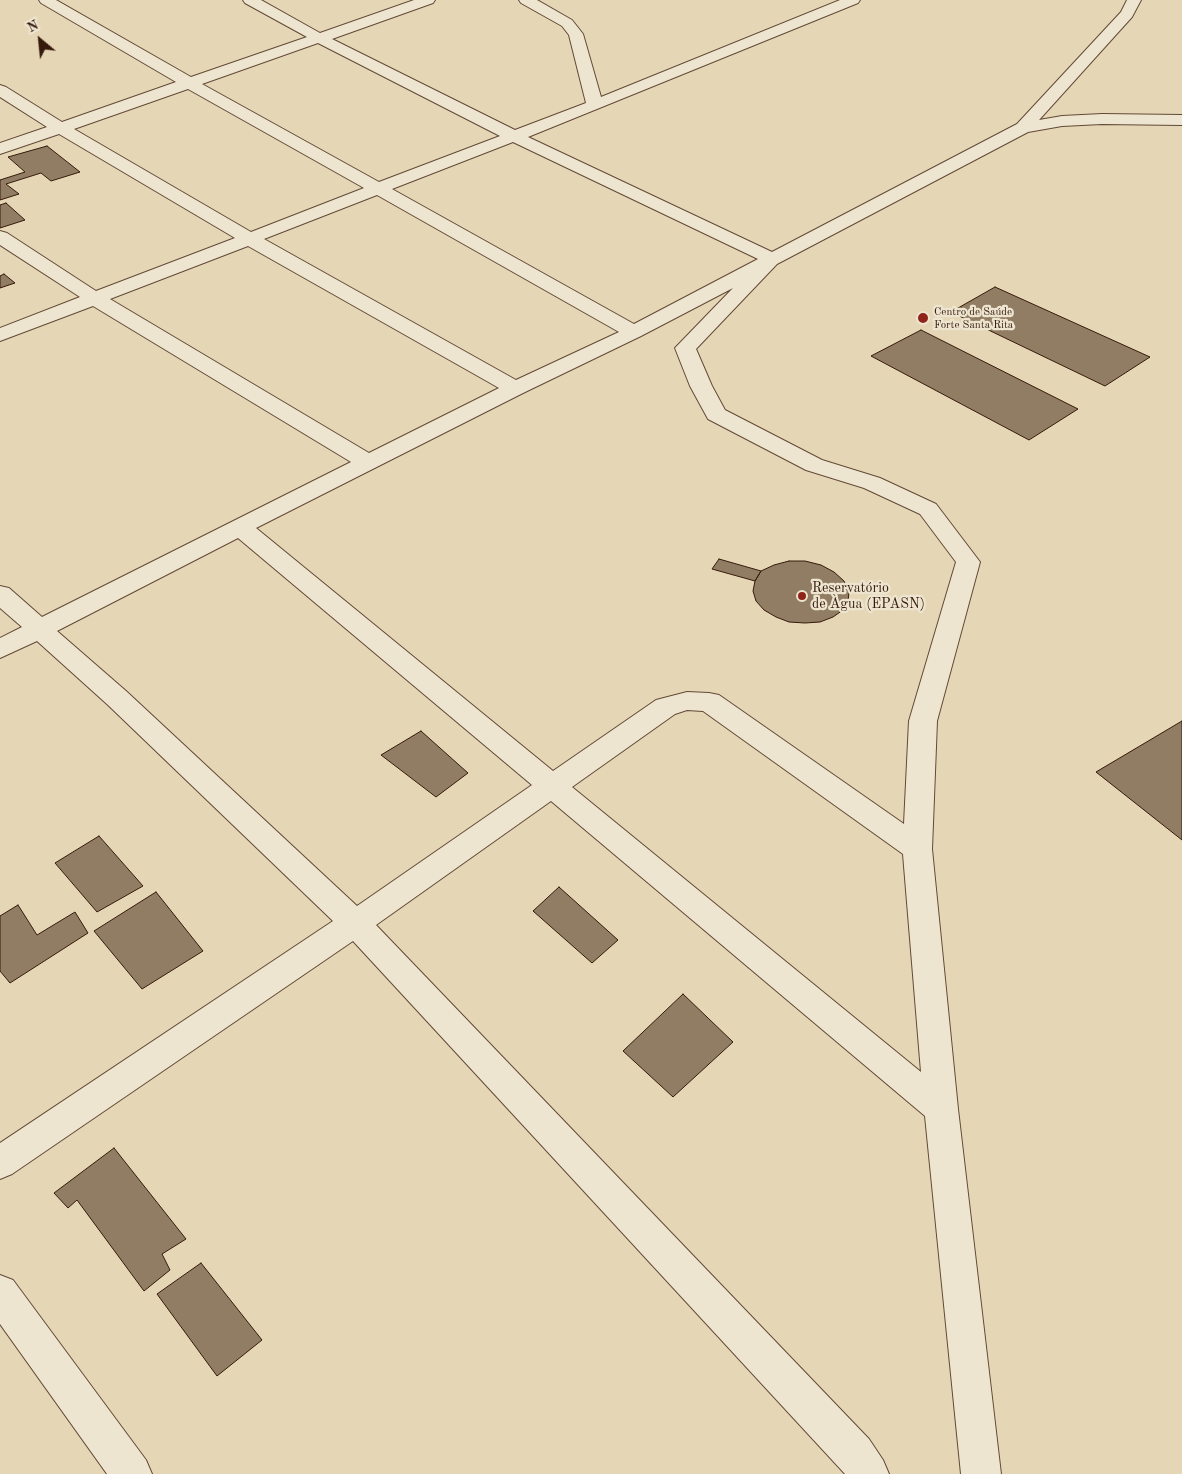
<!DOCTYPE html>
<meta charset="utf-8">
<style>
body{margin:0}
#map{position:relative;width:1182px;height:1474px;overflow:hidden;background:#e5d7b6;font-family:"Old Standard TT",serif}
canvas{display:block}
.north{position:absolute;left:15px;top:15px;width:50px;height:50px;-webkit-text-stroke:4px #eee5d0;paint-order:stroke;rotate:332deg;font-size:14px;font-weight:700;line-height:20px;text-align:center;color:#361a0b}
.north::after{content:'';display:block;margin:auto;width:18px;height:22px;background:#361a0b;clip-path:polygon(50% 0,100% 100%,50% 72%,0 100%)}
</style>
<div id="map">
<canvas width="1182" height="1474"></canvas>
<div class="north">N</div>
</div>
<script>
const c = document.querySelector('canvas').getContext('2d');
c.lineJoin = 'round';
function paint(path, color) { c.fillStyle = color; c.fill(path, 'evenodd'); }
const shape = rows => new Path2D(rows.map(r => 'M' + r).join(''));
function stroke(path, color, width, dash) { c.strokeStyle = color; c.lineWidth = width; c.lineCap = dash ? 'butt' : 'round'; c.setLineDash(dash || []); c.stroke(path); }
function write(font, color, halo, rows, align = 'center') {
  c.font = font + ' "Old Standard TT",serif'; c.lineWidth = 4.5; c.setLineDash([]); c.textBaseline = 'middle'; c.strokeStyle = halo; c.fillStyle = color; for (const [text, x, y, turn = 0] of rows) {
    c.save(); c.translate(x, y); c.rotate((+turn || 0) * Math.PI / 180); c.textAlign = isNaN(turn) ? turn : align; if (halo) c.strokeText(text, 0, 0); c.fillText(text, 0, 0); c.restore();
  }
}
const building = shape([
 [47,146,80,172,51,181,41,173,6,184,19,194,0,200,0,180,25,172,8,157,47,146],
 [6,203,25,220,0,228,0,205,6,203],
 [4,274,15,283,0,288,0,276,4,274],
 [995,287,1150,357,1105,386,951,312,995,287],
 [921,330,1078,409,1029,440,871,356,921,330],
 [719,559,761,571,755,581,712,569,719,559],
 [789,561,805,561,821,565,834,572,844,581,849,592,848,602,843,610,833,617,820,622,805,623,789,622,776,617,764,610,756,601,753,591,755,581,761,571,774,565,789,561],
 [1182,721,1182,840,1096,772,1182,721],
 [421,731,468,773,436,797,381,755,421,731],
 [99,836,143,886,97,912,55,863,99,836],
 [559,887,618,940,592,963,533,911,559,887],
 [156,892,203,951,142,989,94,931,156,892],
 [18,905,37,935,75,912,88,933,10,983,0,971,0,916,18,905],
 [683,994,733,1042,673,1097,623,1051,683,994],
 [114,1148,186,1239,162,1254,170,1270,144,1291,77,1200,68,1208,54,1193,114,1148],
 [201,1263,262,1340,217,1376,157,1294,201,1263]
]);
paint(building, '#917c64');
stroke(building, '#361a0b', 1);
const minor = shape([
 [39,0,56,0,191,77,307,37,245,3,243,0,261,0,320,33,414,0,435,0,433,3,332,39,515,130,586,103,569,35,562,26,521,3,519,0,537,0,572,20,583,34,601,97,840,0,860,0,858,3,528,137,772,252,1017,124,1121,12,1127,0,1141,0,1132,17,1039,120,1062,116,1102,114,1182,115,1182,125,1102,124,1062,126,1028,132,777,264,696,349,712,386,725,410,822,460,880,478,936,504,980,562,937,721,932,849,958,1109,1001,1474,961,1474,925,1116,551,801,376,925,869,1439,883,1460,889,1474,845,1474,353,941,12,1174,0,1179,0,1143,333,921,108,705,37,641,0,658,0,638,22,627,0,608,0,586,9,588,42,617,351,462,93,306,0,341,0,328,80,297,0,245,0,231,7,233,96,291,235,238,59,134,0,154,0,143,47,127,0,97,0,85,6,87,62,122,176,82,41,3,39,0],
 [318,43,500,136,379,182,202,84,318,43],
 [188,89,364,188,251,232,74,129,188,89],
 [513,142,758,259,634,324,392,189,513,142],
 [377,195,619,332,516,380,264,239,377,195],
 [248,246,499,388,369,453,110,299,248,246],
 [733,288,675,348,690,386,708,419,806,470,864,488,920,514,956,562,909,721,904,824,719,695,709,693,687,692,656,700,553,771,256,528,523,393,641,336,733,288],
 [238,538,532,785,357,906,126,691,57,631,238,538],
 [687,710,703,711,903,854,921,1072,572,787,675,714,687,710],
 [0,1275,13,1280,146,1460,152,1474,107,1474,0,1324,0,1275]
]);
stroke(minor, '#624936', 2);
paint(minor, '#eee5d0');
for (const [x, y, r, color] of [
 [923,318,6,"#8f2418"],
 [802,596,5,"#8f2418"]
]) { const dot = new Path2D(); dot.arc(x, y, r, 0, 2 * Math.PI); c.fillStyle = color; c.fill(dot); stroke(dot, '#eee5d0', 2); }
write('11px', '#361a0b', '#eee5d0', [
 ["Centro de Saúde",934,312],
 ["Forte Santa Rita",934,325]
], 'left');
write('14px', '#361a0b', '#eee5d0', [
 ["Reservatório",812,588],
 ["de Àgua (EPASN)",812,604]
], 'left');
</script>
